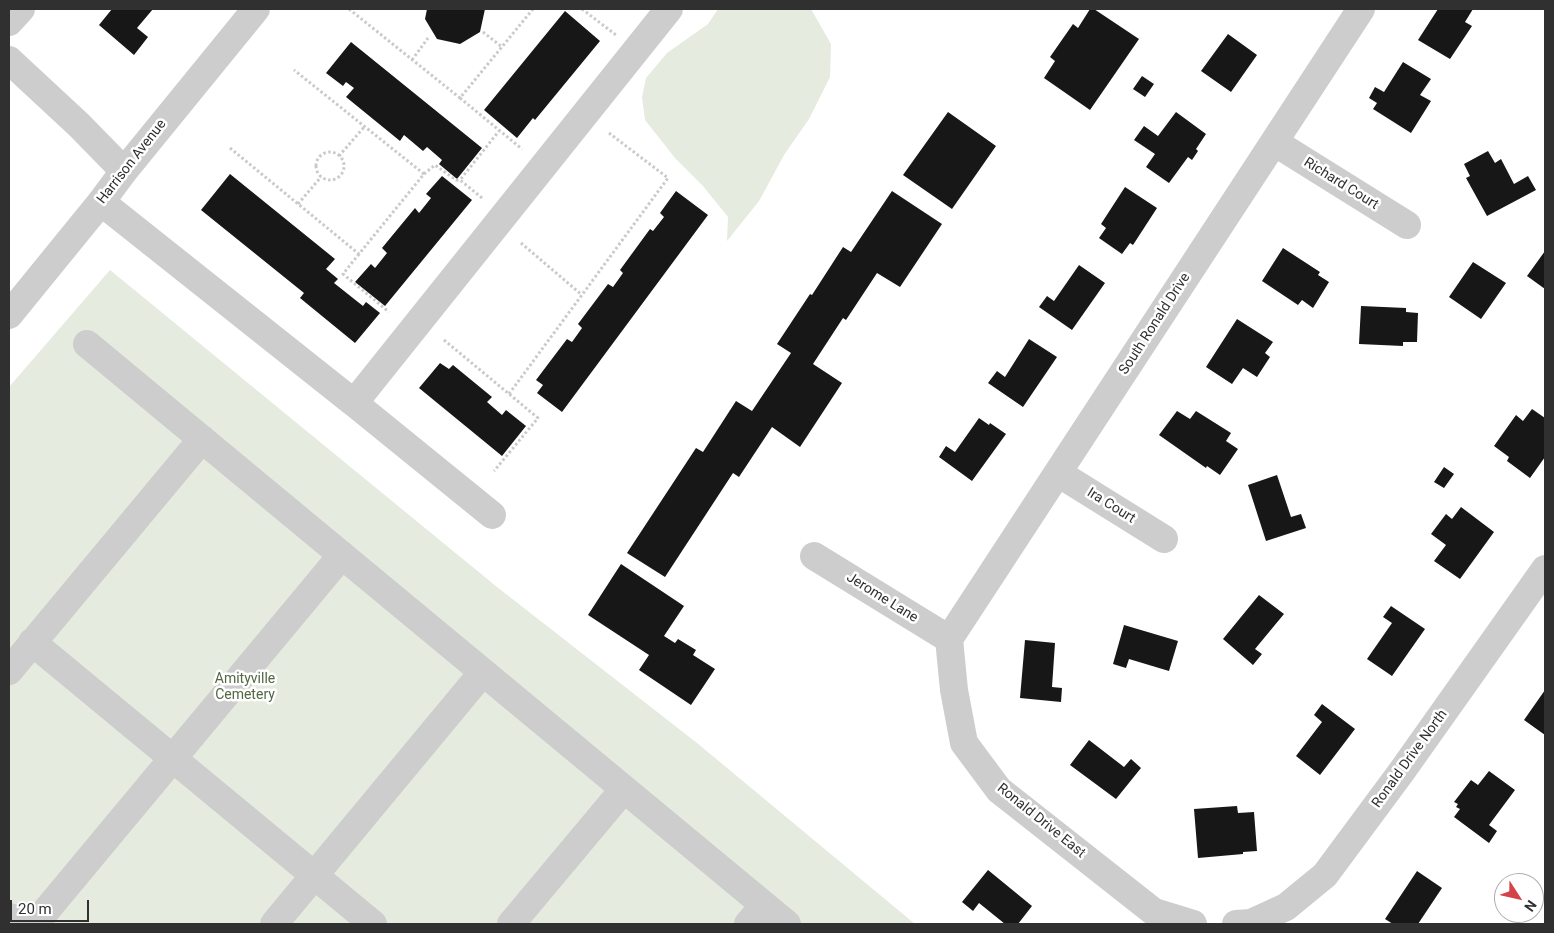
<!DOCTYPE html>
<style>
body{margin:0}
#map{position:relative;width:1554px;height:933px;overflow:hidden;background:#fff;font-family:Roboto,sans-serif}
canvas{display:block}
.frame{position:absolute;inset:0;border:10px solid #303030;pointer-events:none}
.north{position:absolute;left:1494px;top:873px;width:50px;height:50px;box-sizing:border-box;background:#fff;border:1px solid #acacac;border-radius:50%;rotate:125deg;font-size:14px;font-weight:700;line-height:20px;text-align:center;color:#303030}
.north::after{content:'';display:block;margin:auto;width:18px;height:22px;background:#d5434a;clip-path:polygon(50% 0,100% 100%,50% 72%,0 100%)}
.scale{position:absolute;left:10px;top:900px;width:79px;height:22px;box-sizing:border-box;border:2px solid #303030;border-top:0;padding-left:6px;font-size:15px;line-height:18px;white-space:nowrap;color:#303030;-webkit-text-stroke:4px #fff;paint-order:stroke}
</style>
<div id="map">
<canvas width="1554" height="933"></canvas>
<div class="frame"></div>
<div class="north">N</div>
<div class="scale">20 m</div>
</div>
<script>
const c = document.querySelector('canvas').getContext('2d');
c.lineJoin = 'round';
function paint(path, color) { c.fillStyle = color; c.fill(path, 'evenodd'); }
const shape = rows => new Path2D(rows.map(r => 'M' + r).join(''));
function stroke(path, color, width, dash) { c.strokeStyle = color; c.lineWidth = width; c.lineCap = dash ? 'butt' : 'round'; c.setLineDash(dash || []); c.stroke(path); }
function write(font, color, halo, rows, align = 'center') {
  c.font = font + ' Roboto,sans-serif'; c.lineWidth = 5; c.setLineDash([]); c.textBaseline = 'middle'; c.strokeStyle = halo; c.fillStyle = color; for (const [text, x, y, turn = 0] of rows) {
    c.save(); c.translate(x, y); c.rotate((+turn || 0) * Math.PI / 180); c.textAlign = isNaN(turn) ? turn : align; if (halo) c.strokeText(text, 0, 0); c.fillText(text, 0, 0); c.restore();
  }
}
paint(shape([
 [718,9,811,9,831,44,830,77,809,119,784,155,759,201,727,241,728,217,703,186,675,158,645,120,642,97,646,78,667,53,708,24],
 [110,270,497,587,697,743,915,924,9,924,9,387]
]), '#e5ebdf');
paint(shape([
 [112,9,153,9,137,28,148,37,134,55,99,25],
 [427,9,485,9,480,32,460,44,437,39,425,19],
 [1090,9,1094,9,1139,39,1090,110,1044,78,1055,61,1050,57,1073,24,1078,28],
 [1438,9,1473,9,1465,22,1472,26,1450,59,1418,40],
 [565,11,600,41,535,120,533,118,517,138,484,110],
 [1228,34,1257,55,1231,92,1201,71],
 [351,42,482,148,457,179,439,164,442,160,427,147,423,151,404,135,400,141,346,97,354,88,346,82,343,86,326,73],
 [1403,62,1431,79,1420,95,1431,101,1411,133,1373,109,1377,103,1369,98,1375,87,1384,92],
 [1142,76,1154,84,1145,97,1133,89],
 [948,112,996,146,952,209,903,175],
 [1176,112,1206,134,1196,149,1198,151,1192,160,1188,157,1169,183,1146,167,1155,154,1134,140,1144,126,1158,136],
 [1488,151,1495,163,1501,159,1514,184,1528,176,1536,190,1487,216,1466,178,1470,176,1464,164],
 [230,174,335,259,326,269,338,279,334,283,363,306,366,302,380,313,355,343,300,298,304,293,201,210],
 [442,176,472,200,385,306,355,282,371,264,375,268,387,253,382,248,415,208,419,213,431,198,426,194],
 [1125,187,1157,208,1133,245,1130,243,1122,254,1099,238,1106,228,1101,224],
 [676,191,708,215,562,412,537,393,543,385,536,380,567,339,572,342,582,328,578,324,608,284,613,287,623,273,620,270,650,229,653,231,664,217,660,213],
 [892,191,942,224,900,287,877,273,846,320,843,318,813,364,842,383,800,447,772,427,739,477,733,473,665,577,627,553,696,448,703,452,736,401,752,411,791,353,777,344,810,294,812,295,843,247,851,252],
 [1283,248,1320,272,1318,275,1329,282,1313,308,1302,300,1298,305,1262,281],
 [1545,251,1545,289,1527,276],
 [1473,262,1506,283,1481,319,1449,297],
 [1079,265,1105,283,1072,330,1039,307,1047,296,1054,301],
 [1361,306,1406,308,1406,312,1418,313,1417,342,1403,342,1403,346,1359,344],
 [1237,319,1273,342,1265,353,1270,357,1257,377,1243,368,1232,384,1206,367],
 [1029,339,1057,357,1023,407,988,383,997,371,1005,377],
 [440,363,449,369,453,365,492,397,487,402,502,415,506,410,526,426,502,456,419,388],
 [1532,409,1545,418,1545,457,1530,478,1507,461,1509,457,1494,446,1516,415,1523,421],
 [1177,411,1190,419,1196,411,1231,433,1226,441,1238,449,1220,475,1207,466,1206,468,1159,435],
 [979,418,989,425,990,423,1006,434,972,481,939,457,946,446,955,452],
 [1444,467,1454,474,1444,488,1434,482],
 [1277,475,1291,517,1301,514,1306,528,1266,541,1248,485],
 [1461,507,1494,532,1460,579,1434,561,1446,545,1431,534,1446,514,1452,519],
 [621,564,684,606,664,636,675,643,678,639,696,650,693,655,715,669,691,705,639,670,649,655,588,615],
 [1259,595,1284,614,1255,649,1262,654,1253,665,1223,639],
 [1391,606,1425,629,1392,676,1367,659,1392,623,1383,617],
 [1124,625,1178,641,1169,671,1129,659,1126,668,1113,664],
 [1025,640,1055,643,1052,687,1062,688,1061,702,1020,698],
 [1545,690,1545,735,1524,720],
 [1322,704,1355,729,1320,775,1296,756,1322,722,1314,715],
 [1089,740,1124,767,1131,759,1141,768,1116,799,1070,765],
 [1489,771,1515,790,1489,825,1497,831,1489,843,1454,817,1460,809,1456,807,1458,804,1454,802,1471,780,1478,785],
 [1237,806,1238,813,1254,812,1257,851,1243,852,1243,854,1198,858,1194,809],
 [988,870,1032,906,1018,924,1005,924,979,903,973,911,962,902],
 [1417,871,1442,888,1418,924,1393,924,1385,919]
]), '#171717');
stroke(shape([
 [349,9,460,98,533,9],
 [582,9,616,35],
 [483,32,502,47],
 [412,60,428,38],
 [460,98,522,149],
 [230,148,359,254,424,174,294,70],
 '316 166a14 14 0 1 1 28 0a14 14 0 1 1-28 0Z',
 [339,156,365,126],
 [424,174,435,165,456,180,460,180],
 [482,198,460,180,499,131],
 [298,204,321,177],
 [521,243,582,295],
 [359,254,343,274,389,312],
 [444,340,538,418,494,471],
 [509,394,668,178,609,133]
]), '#cacaca', 3, [2.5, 2.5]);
stroke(shape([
 [9,22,21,9],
 [9,60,79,125,124,171],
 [1274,142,1407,225],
 [101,202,354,403,669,9],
 [9,315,101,202,124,171,256,9],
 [87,344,787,924],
 [354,403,492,515],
 [1058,473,1164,539],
 [814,556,949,639],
 [949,639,1361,9],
 [949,639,954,690,964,743,999,790,1154,912,1193,924],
 [32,642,373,924],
 [9,671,202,439],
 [9,917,20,920,26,924],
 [35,924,342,555],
 [274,924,483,672],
 [511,924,624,789],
 [748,924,764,905],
 [1236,924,1251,923,1286,907,1325,875,1402,771,1545,569]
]), '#cdcdcd', 28);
write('14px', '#303030', '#fff', [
 ["Harrison Avenue",132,162,-52],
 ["Richard Court",1341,184,32],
 ["South Ronald Drive",1155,324,-57],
 ["Ira Court",1111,506,32],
 ["Jerome Lane",882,598,32],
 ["Ronald Drive North",1410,759,-54],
 ["Ronald Drive East",1041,821,39]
]);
write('14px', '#526741', '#fff', [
 ["Amityville",245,679],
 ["Cemetery",245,695]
]);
</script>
